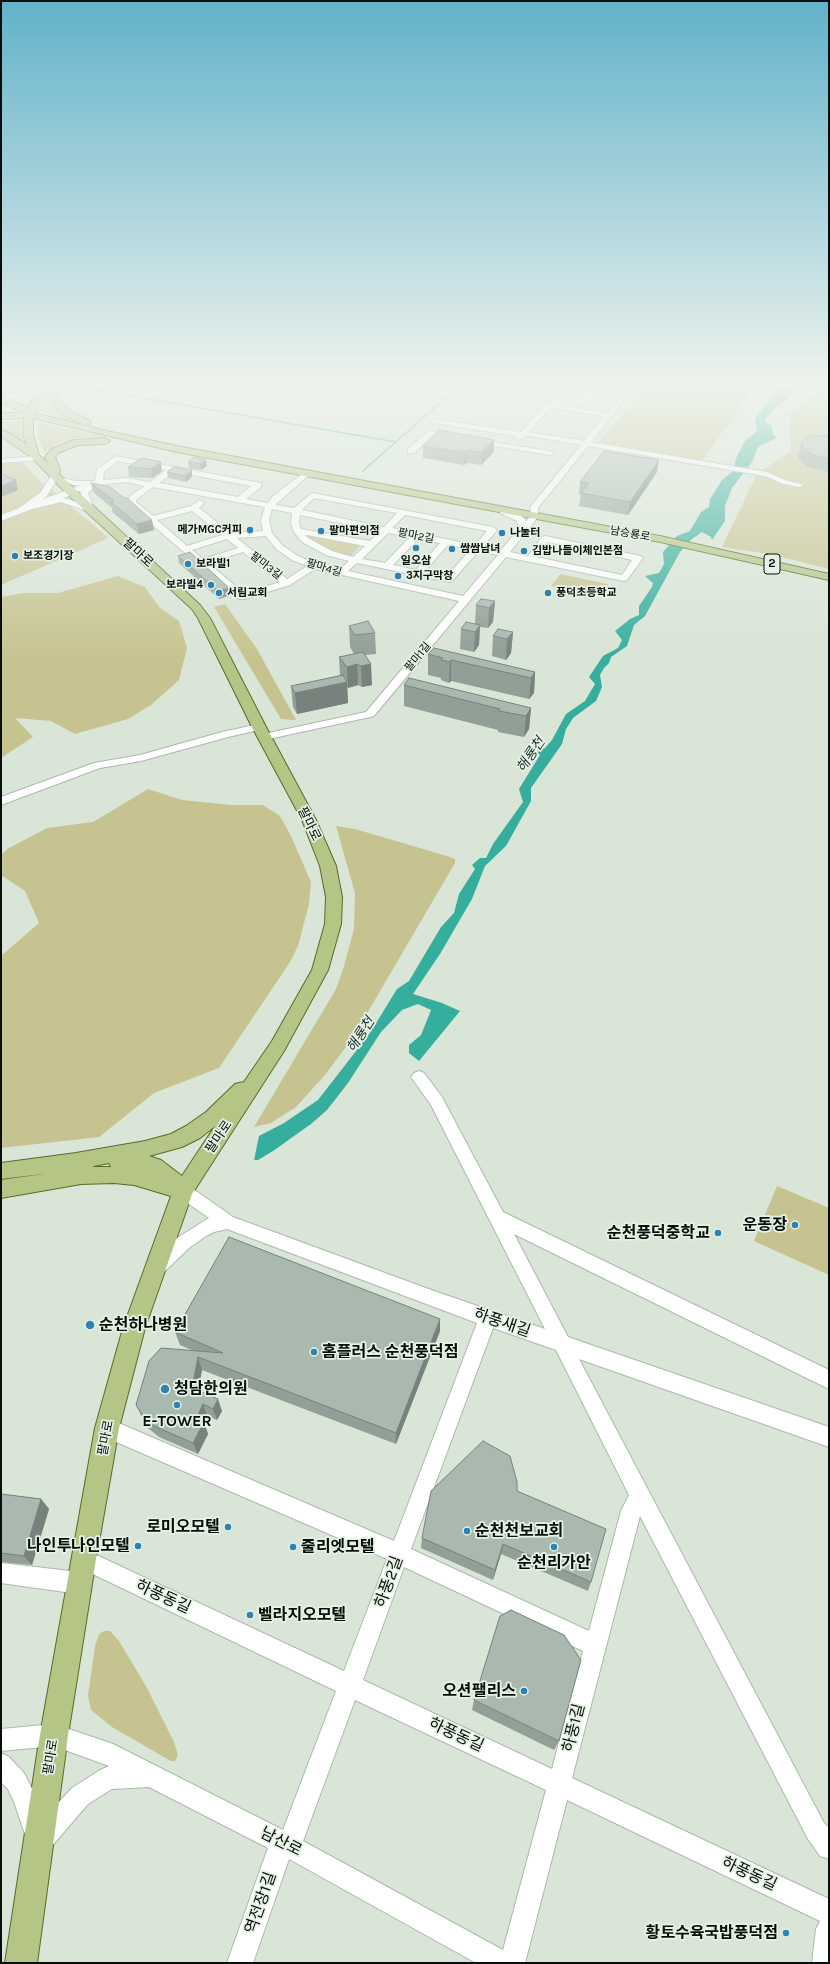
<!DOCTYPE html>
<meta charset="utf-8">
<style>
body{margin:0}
#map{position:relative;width:830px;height:1964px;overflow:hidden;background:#d9e5d7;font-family:Karla,sans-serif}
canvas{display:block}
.frame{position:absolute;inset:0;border:2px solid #0a0e0a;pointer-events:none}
</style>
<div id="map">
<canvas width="830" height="1964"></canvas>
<div class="frame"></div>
</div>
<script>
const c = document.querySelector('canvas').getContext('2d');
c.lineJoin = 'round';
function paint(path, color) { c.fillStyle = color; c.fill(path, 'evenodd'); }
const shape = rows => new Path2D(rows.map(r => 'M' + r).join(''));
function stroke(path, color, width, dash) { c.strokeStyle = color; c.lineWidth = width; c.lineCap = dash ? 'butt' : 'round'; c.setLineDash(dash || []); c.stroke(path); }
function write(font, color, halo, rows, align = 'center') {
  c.font = font + ' Karla,"Noto Sans KR",sans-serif'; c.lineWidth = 3.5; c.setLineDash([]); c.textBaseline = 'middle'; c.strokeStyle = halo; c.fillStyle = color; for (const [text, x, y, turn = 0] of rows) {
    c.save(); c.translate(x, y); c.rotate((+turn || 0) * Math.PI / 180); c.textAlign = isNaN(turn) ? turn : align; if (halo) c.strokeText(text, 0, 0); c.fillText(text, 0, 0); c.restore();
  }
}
paint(shape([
 [645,385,756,385,702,461,598,443,644,390],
 [823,385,829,385,829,569,769,554,722,547,757,474,791,451,789,415],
 [48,388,49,400,59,412,80,423,106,433,40,411],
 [21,421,22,441,17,437,1,430,1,422],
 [37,422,115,439,98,437,75,438,53,446,45,453,39,440],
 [23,462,36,477,108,537,104,540,1,585,1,464],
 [306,533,362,544,350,557,330,551,304,537],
 [560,574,608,584,600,596,551,586],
 [118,576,145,587,160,608,179,621,187,648,179,680,151,705,128,719,75,734,51,721,15,718,33,737,1,758,1,597,23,593,58,593],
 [225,604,257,649,296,720,281,719,214,607],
 [148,789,182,800,232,805,263,805,280,816,291,836,311,882,309,904,298,946,290,962,219,1068,154,1093,99,1137,1,1148,1,956,39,923,25,891,1,875,1,855,9,848,47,828,93,822],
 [336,826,355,829,447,856,455,859,455,863,352,1039,324,1076,296,1107,271,1123,254,1127,336,989,344,966,354,929,355,893],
 [777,1186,829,1208,829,1275,754,1241],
 [104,1631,110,1631,119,1641,147,1688,174,1742,178,1755,175,1761,171,1761,112,1727,91,1710,88,1696,95,1646,99,1634]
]), '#c7c390');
paint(shape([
 [782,385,805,385,774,409,766,418,765,422,772,426,773,434,777,438,758,447,752,462,732,488,725,506,725,521,712,540,711,537,702,532,692,539,680,552,645,616,634,625,627,646,611,657,609,663,604,668,600,675,602,687,596,701,573,718,566,729,562,744,531,788,531,801,506,846,485,866,472,899,440,954,413,994,442,1003,460,1011,419,1061,409,1053,409,1045,421,1035,431,1010,418,1004,402,1010,381,1032,348,1083,327,1110,311,1124,273,1151,258,1160,254,1160,259,1136,284,1123,318,1100,370,1033,397,989,409,981,441,927,454,913,459,894,475,869,472,865,480,858,486,858,493,844,523,802,519,789,540,755,538,753,539,750,545,748,552,740,566,714,585,701,595,684,589,677,603,656,618,648,622,640,615,631,630,619,639,615,639,606,652,587,653,583,645,576,659,573,664,564,663,552,677,536,690,531,701,512,709,507,710,499,722,480,732,472,737,456,745,441,755,433,757,428,755,421,756,417]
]), '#36ae9d');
stroke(shape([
 [67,385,136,397],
 [444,385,458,387],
 [143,398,396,442],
 [363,471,460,385]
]), '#36ae9d', 1.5);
const minor = shape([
 [566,385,573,385,557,405,607,413,625,392,633,385,640,385,629,394,591,442,767,472,785,480,804,485,800,487,783,484,765,476,588,446,538,508,538,517,510,552,528,556,542,537,545,536,641,556,643,558,627,580,624,581,506,557,374,716,370,717,264,740,258,737,264,734,366,712,459,601,315,569,290,585,245,599,239,599,129,505,128,503,130,496,145,486,126,482,97,485,88,493,94,509,90,512,61,502,32,509,1,521,1,515,19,508,40,493,52,475,75,481,95,481,97,469,116,456,261,483,261,487,246,499,268,503,272,497,306,471,309,471,309,475,275,505,294,508,312,493,493,527,497,530,483,547,501,550,519,529,517,521,500,513,500,509,506,509,523,517,526,521,530,517,531,506,581,445,530,436,525,436,519,440,515,438,516,436,434,423,430,421,434,419,521,432,544,405,550,404,566,385],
 [552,408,604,416,584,441,529,432,549,409,552,408],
 [118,461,166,470,150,482,126,478,103,480,104,472,118,461],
 [175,472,251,486,238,497,159,483,175,472],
 [57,480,74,485,81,485,41,500,46,497,57,480],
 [153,487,265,507,261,520,263,531,231,533,199,508,204,503,200,500,191,506,153,516,136,502,137,499,153,487],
 [80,491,84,504,63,498,80,491],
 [314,498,397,513,384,527,302,510,314,498],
 [272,509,292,513,291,524,294,532,302,542,326,555,349,561,339,570,323,566,298,556,282,545,272,533,269,520,272,509],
 [192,511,222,535,187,546,157,520,192,511],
 [300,515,380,531,370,541,301,529,299,524,300,515],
 [405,515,487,531,475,545,392,528,405,515],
 [388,533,410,537,385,563,362,559,388,533],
 [305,535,307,535,365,546,353,557,332,551,308,538,305,535],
 [266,536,276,549,292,560,307,566,287,579,237,538,266,536],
 [227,539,238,548,203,559,192,550,227,539],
 [418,539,440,543,416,570,393,565,418,539],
 [547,542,632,560,622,575,536,557,547,542],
 [448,545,471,549,447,576,425,571,448,545],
 [479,551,498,555,463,596,348,571,357,563,449,582,452,581,479,551],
 [243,552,280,582,244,593,208,563,243,552],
 [595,385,602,385,587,403,566,401,562,399,566,397,582,399,595,385],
 [428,431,453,435,457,437,453,439,433,436,414,453,408,453,408,449,428,431],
 [473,439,550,451,554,453,550,455,476,443,473,443,473,439],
 [36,456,39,456,39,460,1,463,1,459,36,456],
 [259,724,263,725,264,727,263,729,228,737,141,761,100,768,1,805,1,797,94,763,140,755,222,732,259,724],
 [419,1071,424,1073,442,1097,503,1212,829,1370,829,1389,514,1234,568,1337,829,1427,829,1447,579,1359,824,1823,829,1828,829,1859,820,1856,808,1839,640,1516,572,1778,829,1899,829,1963,812,1963,816,1929,820,1921,567,1800,525,1963,476,1963,289,1859,253,1963,227,1963,268,1848,149,1787,112,1789,88,1804,52,1846,43,1849,34,1846,32,1840,26,1837,14,1802,8,1789,1,1782,1,1753,9,1757,24,1773,37,1798,43,1819,72,1788,100,1770,109,1766,54,1746,1,1751,1,1729,54,1724,113,1744,283,1830,336,1691,76,1566,73,1559,76,1552,83,1549,90,1552,344,1671,387,1559,100,1435,97,1428,100,1421,107,1418,394,1541,477,1323,227,1229,214,1232,206,1236,189,1248,163,1273,157,1275,151,1273,148,1267,151,1261,177,1238,209,1218,177,1196,175,1191,177,1186,183,1184,189,1186,233,1217,434,1291,545,1329,431,1105,411,1077,414,1073,419,1071],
 [493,1328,556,1350,629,1495,621,1511,589,1631,411,1549,493,1328],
 [404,1567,583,1651,552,1769,363,1680,404,1567],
 [355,1700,546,1790,503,1950,303,1841,355,1700],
 [1,1563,79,1572,86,1576,90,1583,86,1590,79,1594,1,1583,1,1563]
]);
const major = shape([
 [21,385,32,385,21,391,1,395,1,389,21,385],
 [40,385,48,385,35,413,107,431,177,446,660,536,829,574,829,580,660,542,177,452,33,418,33,435,39,455,48,463,45,457,52,449,74,440,105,438,110,441,105,444,78,445,58,453,55,457,60,470,59,474,200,605,210,618,266,727,316,820,336,866,342,897,341,924,328,970,284,1051,192,1194,145,1328,119,1428,96,1559,68,1735,37,1963,5,1963,40,1735,95,1428,123,1328,171,1196,134,1185,114,1183,81,1184,1,1198,1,1180,43,1174,1,1179,1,1163,76,1153,145,1141,171,1134,186,1126,206,1112,235,1084,244,1082,272,1041,312,970,325,924,326,897,320,866,302,820,252,727,198,618,192,609,66,493,32,458,1,436,1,430,13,435,27,445,23,435,24,418,1,419,1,413,25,413,1,402,1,396,28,408,40,385],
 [215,1126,182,1176,161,1160,149,1156,182,1147,200,1138,215,1126],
 [109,1163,111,1167,93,1167,94,1166,109,1163],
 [50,385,58,385,58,398,63,404,72,412,90,421,90,425,84,425,66,416,57,408,50,398,50,385]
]);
stroke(minor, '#acb8ab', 2);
stroke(major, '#586c27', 2);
paint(minor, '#fff');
paint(major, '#b4c586');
paint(shape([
 [829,436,829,472,807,467,798,458,802,442],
 [494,440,494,452,481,465,467,463,464,465,423,458,423,446],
 [142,458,162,471,152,478,129,477,128,467],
 [188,462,207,466,201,470,189,468],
 [167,472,192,477,186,482,168,478],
 [657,472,628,515,579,506,581,495,579,494,580,482],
 [91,483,154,530,139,534,112,512,112,508,93,492],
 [178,556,230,595,219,599,179,563],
 [495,601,493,622,488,628,480,627,479,645,474,652,460,649,461,629,475,624,476,605],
 [349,626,375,633,376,654,365,655,372,685,362,687,358,685,348,688,347,687,348,703,297,714,293,707,291,686,340,676,339,657,354,654,350,647],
 [513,632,511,653,506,660,492,656,493,636],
 [428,654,535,672,534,693,529,699,451,681,449,683,441,680,441,678,428,675],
 [404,685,531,708,529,729,524,737,498,732,498,730,404,706],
 [440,1331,396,1444,202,1370,198,1391,222,1411,217,1420,207,1416,204,1422,208,1434,198,1454,159,1437,148,1428,142,1417,136,1405,194,1351,180,1345,175,1332],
 [517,1491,591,1582,588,1591,501,1554,493,1580,421,1548,422,1538],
 [1,1494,41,1499,49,1509,32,1565,1,1562],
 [474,1700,559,1741,554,1750,472,1710]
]), '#919f97');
paint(shape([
 [494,440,494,452,481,465,481,453],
 [467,450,467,463,464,465,465,453],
 [206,460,207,466,201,470,200,464],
 [659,460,657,472,628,515,630,502],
 [161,462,162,471,152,478,151,469],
 [192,470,192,477,186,482,185,476],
 [16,480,18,490,1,497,1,486],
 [152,520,154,530,139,534,137,524],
 [229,588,230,595,219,599,218,591],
 [495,601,493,622,488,628,489,608],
 [480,625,479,645,474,652,475,632],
 [513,632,511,653,506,660,507,639],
 [451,660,451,681,449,683,450,662],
 [357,664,358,685,348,688,347,667],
 [371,664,372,685,362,687,361,666],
 [535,672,534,693,529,699,531,678],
 [347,682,348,703,297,714,295,693],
 [531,708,529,729,524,737,526,716],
 [440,1319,440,1331,396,1444,396,1433],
 [198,1357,202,1370,196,1400,192,1388],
 [218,1399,222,1411,217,1420,213,1409],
 [203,1404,207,1416,204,1422,208,1434,198,1454,193,1443,196,1419],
 [41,1499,49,1509,32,1565,24,1556],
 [503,1544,501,1554,493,1580,495,1570]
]), '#76827b');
const building = shape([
 [439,430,494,440,481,453,467,450,465,453,423,446,439,430],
 [813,436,829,436,829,459,810,454,801,446,802,442,806,438,813,436],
 [604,451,659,460,630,502,581,493,589,483,580,482,604,451],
 [194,457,206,460,200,464,188,462,194,457],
 [142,458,161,462,151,469,128,467,142,458],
 [174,467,192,470,185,476,167,472,174,467],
 [1,474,16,480,1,486,1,474],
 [91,483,110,487,124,498,127,498,152,520,137,524,111,502,114,501,91,483],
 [190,552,229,588,218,591,178,556,190,552],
 [481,599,495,601,489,608,476,605,481,599],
 [368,621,375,633,355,635,349,626,368,621],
 [466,622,480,625,475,632,461,629,466,622],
 [498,629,513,632,507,639,493,636,498,629],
 [434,648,535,672,531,678,451,660,450,662,441,660,443,658,428,654,434,648],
 [363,652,371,664,361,666,357,664,347,667,339,657,363,652],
 [343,675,347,682,295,693,291,686,343,675],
 [409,678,531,708,526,716,499,711,500,709,404,685,409,678],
 [229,1237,440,1319,396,1433,198,1357,192,1388,218,1399,213,1409,203,1404,196,1419,204,1422,193,1443,154,1426,143,1416,136,1405,149,1361,161,1348,223,1353,175,1332,229,1237],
 [483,1441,510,1456,517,1482,517,1491,606,1529,591,1582,503,1544,495,1570,422,1538,431,1491,483,1441],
 [1,1494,41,1499,24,1556,1,1553,1,1494],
 [511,1610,564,1635,581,1660,559,1741,474,1700,500,1616,511,1610]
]);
paint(building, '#a9b9b0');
stroke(building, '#76827b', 1);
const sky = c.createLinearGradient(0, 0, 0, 660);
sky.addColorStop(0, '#61b2ca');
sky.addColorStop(0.58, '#eef3ed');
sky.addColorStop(1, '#eef3ed00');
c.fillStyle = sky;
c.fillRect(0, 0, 830, 660);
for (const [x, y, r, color] of [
 [250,530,4,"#2f81b2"],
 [321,531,4,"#2f81b2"],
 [502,533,4,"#2f81b2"],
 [416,548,4,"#2f81b2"],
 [452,549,4,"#2f81b2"],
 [524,551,4,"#2f81b2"],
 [15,556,4,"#2f81b2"],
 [188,564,4,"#2f81b2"],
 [398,576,4,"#2f81b2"],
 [211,585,4,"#2f81b2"],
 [219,593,4,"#2f81b2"],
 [548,593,4,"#2f81b2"],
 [795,1225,4,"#2f81b2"],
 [718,1233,4,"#2f81b2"],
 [90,1325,5,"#2f81b2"],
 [314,1352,4,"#2f81b2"],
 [165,1389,5,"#2f81b2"],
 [177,1405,4,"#2f81b2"],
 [228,1527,4,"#2f81b2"],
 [467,1531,4,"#2f81b2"],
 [138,1546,4,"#2f81b2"],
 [293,1547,4,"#2f81b2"],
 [554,1547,4,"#2f81b2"],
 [250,1615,4,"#2f81b2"],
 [524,1691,4,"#2f81b2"],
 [786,1933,4,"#2f81b2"]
]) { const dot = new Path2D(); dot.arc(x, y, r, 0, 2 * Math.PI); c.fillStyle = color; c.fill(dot); stroke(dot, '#e6f2e5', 1.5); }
write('bold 11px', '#0a0e0a', '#e6f2e5', [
 ["메가MGC커피",242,530,"right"],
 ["팔마편의점",329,531],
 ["나눌터",510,533],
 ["쌈쌈남녀",460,549],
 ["김밥나들이체인본점",532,551],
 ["보조경기장",23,556],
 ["일오삼",416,561,"center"],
 ["보라빌1",196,564],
 ["3지구막창",406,576],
 ["보라빌4",203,585,"right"],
 ["서림교회",227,593],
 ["풍덕초등학교",556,593]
], 'left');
write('11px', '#0a0e0a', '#e6f2e5', [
 ["남승룡로",630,534,10],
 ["팔마2길",416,536,11],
 ["팔마3길",266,566,38],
 ["팔마4길",324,568,17],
 ["팔마1길",418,657,-50]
]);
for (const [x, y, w] of [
 [772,564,16]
]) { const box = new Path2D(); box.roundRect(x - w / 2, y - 10, w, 20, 3); c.fillStyle = '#e6f2e5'; c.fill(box); stroke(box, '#0a0e0a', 1); }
write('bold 12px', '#0a0e0a', null, [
 ["2",772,564]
]);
write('13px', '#0a0e0a', '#e6f2e5', [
 ["팔마로",138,553,43],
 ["팔마로",309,824,64],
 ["팔마로",219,1137,-56],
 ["팔마로",106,1438,-79],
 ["팔마로",51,1757,-81]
]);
write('italic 14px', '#1c312d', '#e6f2e5', [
 ["해룡천",531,755,-56],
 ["해룡천",361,1035,-57]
]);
write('bold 16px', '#0a0e0a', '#e6f2e5', [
 ["운동장",787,1225],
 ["순천풍덕중학교",710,1233],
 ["순천하나병원",99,1325,"left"],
 ["홈플러스 순천풍덕점",322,1352,"left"],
 ["청담한의원",174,1389,"left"],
 ["E-TOWER",177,1421,"center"],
 ["로미오모텔",220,1527],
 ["순천천보교회",475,1531,"left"],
 ["나인투나인모텔",130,1546],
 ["줄리엣모텔",301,1547,"left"],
 ["순천리가안",554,1563,"center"],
 ["벨라지오모텔",258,1615,"left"],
 ["오션팰리스",516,1691],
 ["황토수육국밥풍덕점",778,1933]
], 'right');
write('16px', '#0a0e0a', '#e6f2e5', [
 ["하풍새길",502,1323,19],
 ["하풍2길",389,1582,-70],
 ["하풍동길",163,1597,25],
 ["하풍1길",574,1728,-76],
 ["하풍동길",456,1735,25],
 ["남산로",281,1842,27],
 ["하풍동길",749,1874,25],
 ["역전장1길",261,1903,-71]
]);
</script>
